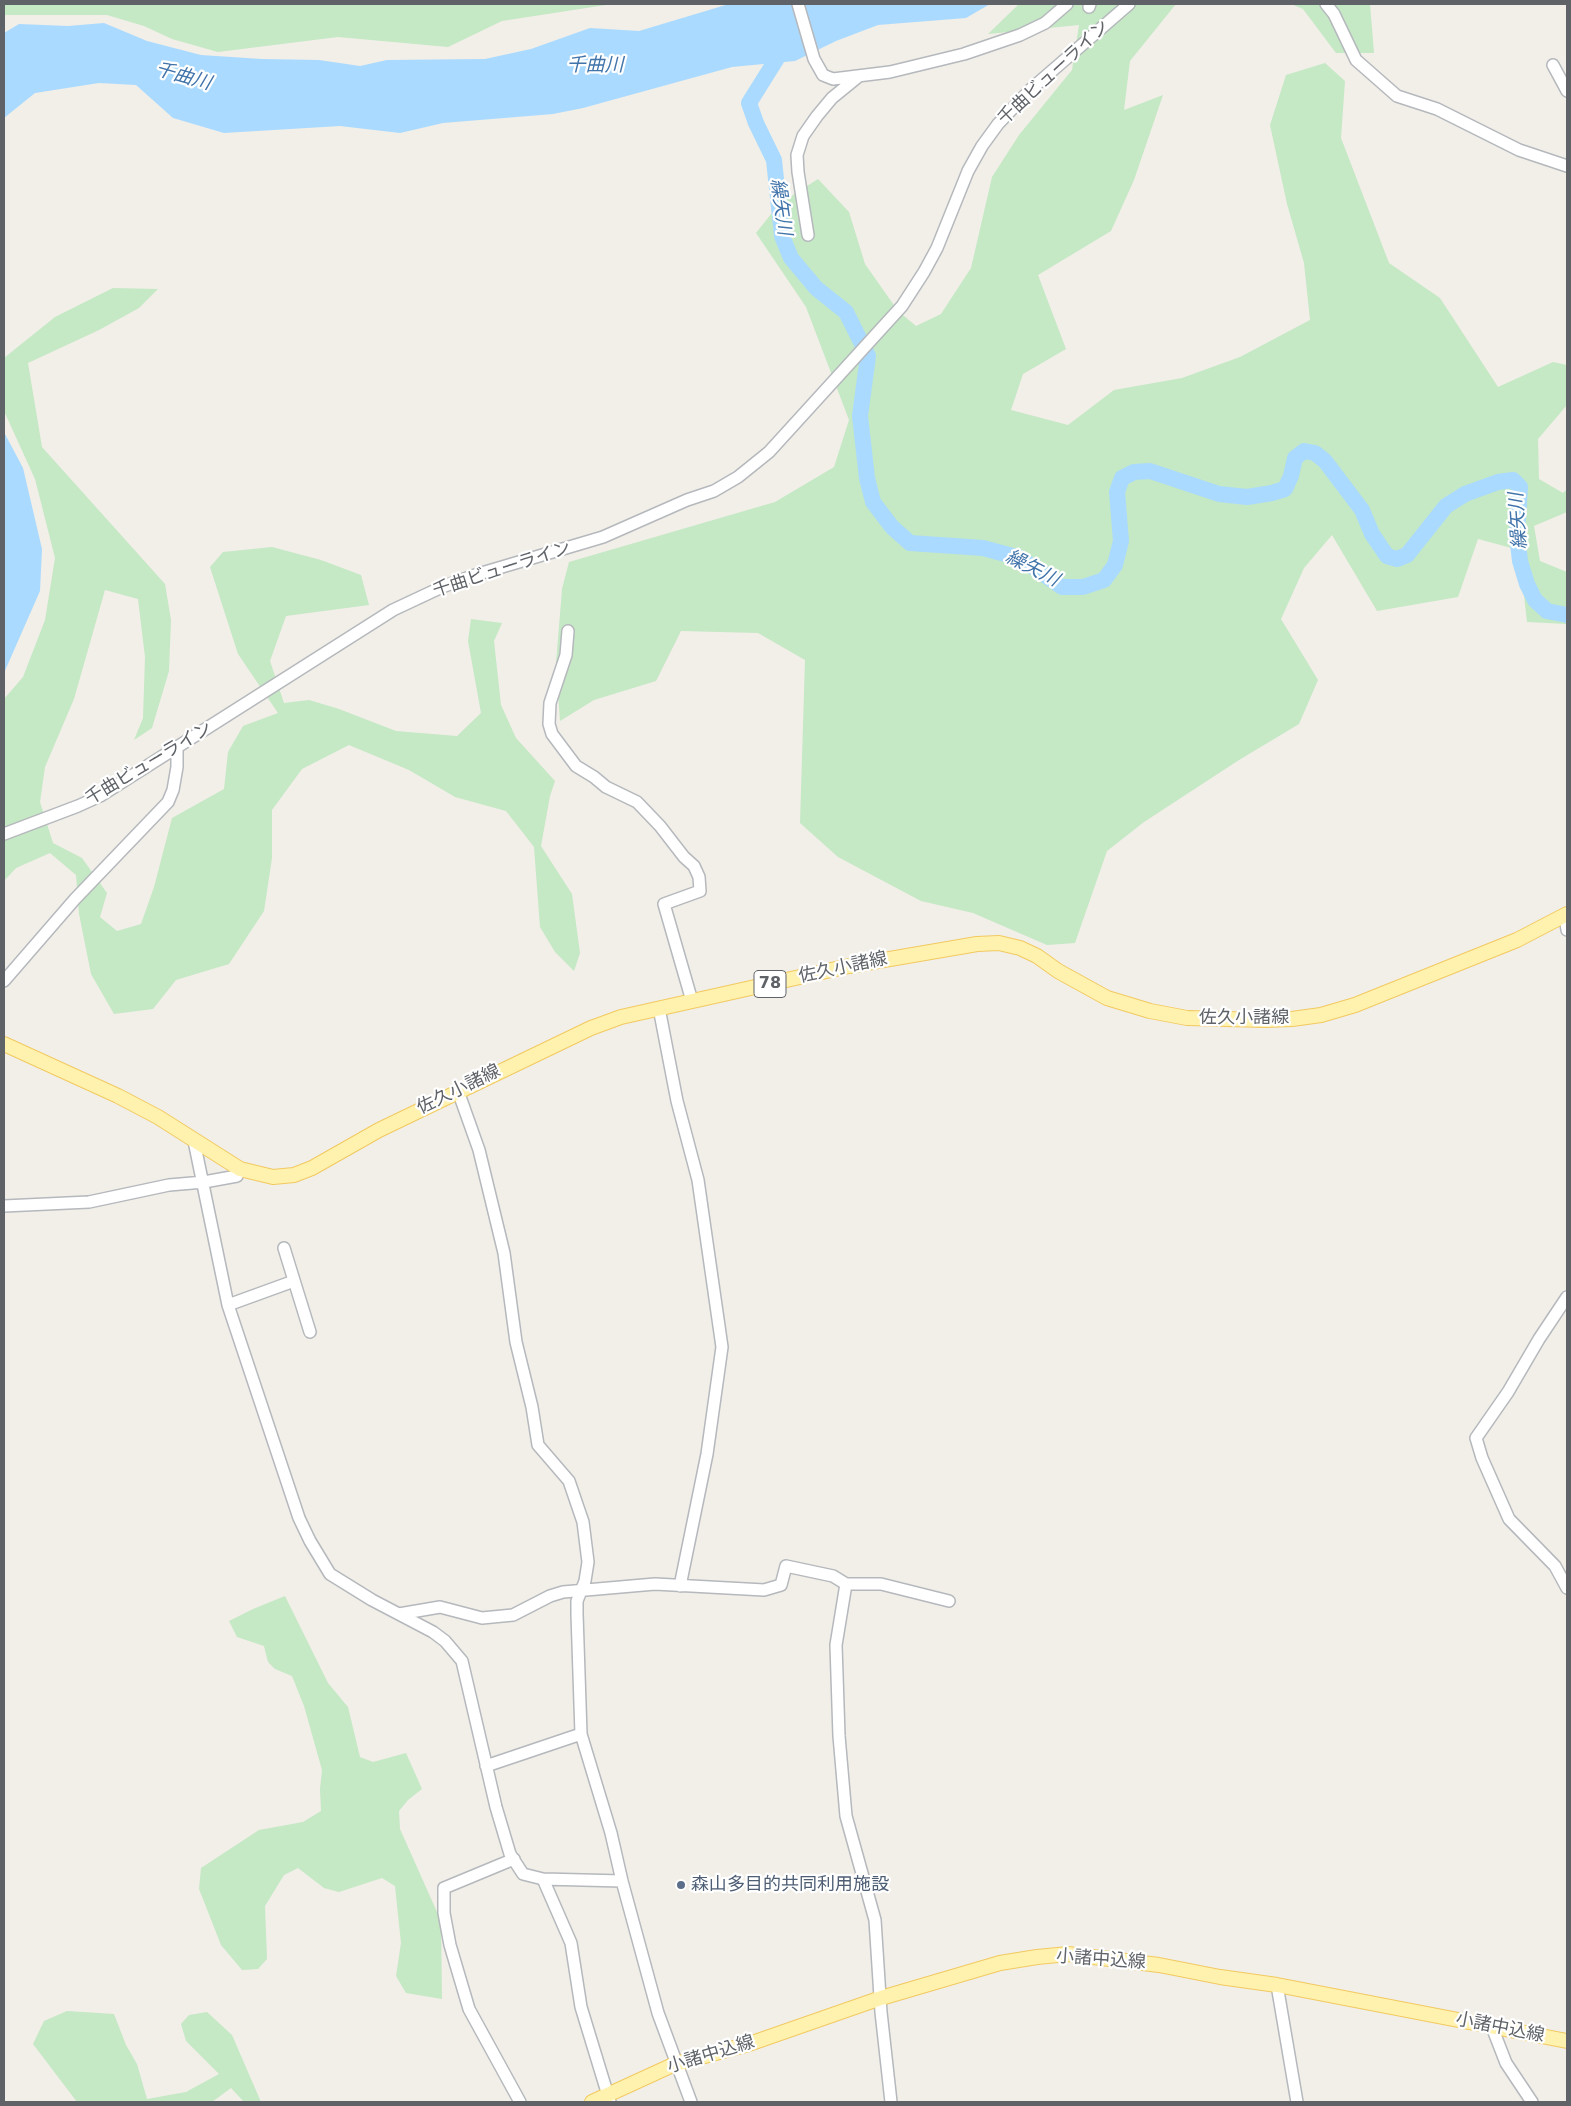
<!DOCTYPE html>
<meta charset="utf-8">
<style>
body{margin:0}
#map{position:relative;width:1571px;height:2106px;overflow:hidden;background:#f1efe8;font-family:"DejaVu Sans",sans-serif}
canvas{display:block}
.frame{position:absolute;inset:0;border:5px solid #5f6368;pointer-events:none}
</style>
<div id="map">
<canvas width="1571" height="2106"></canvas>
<div class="frame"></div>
</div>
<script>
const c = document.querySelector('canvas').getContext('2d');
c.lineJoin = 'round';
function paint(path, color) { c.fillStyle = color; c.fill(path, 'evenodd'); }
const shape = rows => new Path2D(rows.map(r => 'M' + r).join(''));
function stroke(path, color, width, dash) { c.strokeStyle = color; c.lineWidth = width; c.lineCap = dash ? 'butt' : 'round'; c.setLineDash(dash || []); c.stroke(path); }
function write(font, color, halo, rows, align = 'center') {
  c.font = font + ' "DejaVu Sans","Noto Sans JP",sans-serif'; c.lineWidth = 4.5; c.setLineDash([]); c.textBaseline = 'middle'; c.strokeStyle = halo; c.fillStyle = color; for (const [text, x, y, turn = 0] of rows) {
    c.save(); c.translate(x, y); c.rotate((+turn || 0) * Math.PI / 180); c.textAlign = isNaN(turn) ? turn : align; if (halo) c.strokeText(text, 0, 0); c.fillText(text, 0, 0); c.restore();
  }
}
paint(shape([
 [4,4,612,4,502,21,448,47,338,37,218,52,172,39,144,26,107,15,4,15],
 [1019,4,1176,4,1130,61,1124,110,1163,95,1134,180,1111,231,1038,275,1066,349,1023,374,1011,410,1068,425,1114,390,1182,378,1240,357,1310,320,1304,263,1287,204,1270,125,1286,75,1325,63,1345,81,1341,138,1389,263,1440,298,1498,387,1553,362,1567,365,1567,405,1538,439,1539,479,1563,493,1567,489,1567,512,1534,526,1540,561,1567,572,1567,624,1527,622,1519,550,1478,539,1458,597,1377,611,1332,535,1304,568,1281,619,1318,680,1299,724,1239,760,1144,822,1107,851,1075,943,1047,945,973,913,921,901,838,857,800,823,805,660,758,633,681,631,656,681,594,700,560,721,556,664,562,589,569,562,775,502,834,467,849,420,806,307,756,233,779,204,818,179,849,212,865,264,898,311,916,326,941,314,971,268,992,177,1019,135,1072,70,1079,25,988,34],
 [1291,4,1370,4,1374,53,1336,53,1303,9],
 [113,288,158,289,139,308,99,330,28,363,42,447,165,584,171,620,169,671,152,728,134,740,143,718,145,657,138,599,105,590,74,699,45,767,40,802,53,843,82,858,107,893,100,917,117,931,141,924,154,887,172,818,224,789,228,752,243,726,278,713,238,654,210,567,223,552,272,547,321,560,361,575,369,605,286,616,270,661,284,703,309,700,339,709,396,731,457,736,481,713,468,641,471,619,502,623,494,641,501,705,516,738,555,781,550,796,541,846,572,894,580,953,574,971,555,952,540,927,534,847,506,811,455,797,409,770,349,745,302,769,272,810,272,858,264,911,229,964,176,980,153,1009,114,1014,91,974,79,914,76,875,50,853,16,868,4,881,4,699,23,677,45,620,55,558,35,479,4,411,4,358,55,317],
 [285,1596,328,1683,348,1707,360,1757,373,1762,406,1753,422,1789,408,1800,399,1811,400,1829,441,1921,442,1999,406,1993,396,1976,401,1943,395,1886,382,1878,339,1892,324,1888,298,1868,284,1875,265,1906,267,1959,258,1969,242,1970,221,1945,199,1889,201,1868,259,1830,303,1822,321,1811,320,1789,322,1770,304,1706,292,1676,275,1669,268,1662,264,1646,237,1637,229,1621,253,1609],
 [67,2011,114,2014,126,2045,137,2064,147,2099,186,2092,219,2074,186,2041,181,2024,189,2015,207,2012,232,2035,261,2102,244,2102,231,2088,212,2102,77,2102,33,2044,44,2021]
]), '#c5e8c5');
paint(shape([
 [729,4,990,4,966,18,878,25,836,41,795,61,732,67,583,108,553,114,443,123,400,133,340,126,224,133,173,118,136,85,99,83,35,93,4,118,4,33,19,24,68,26,104,23,147,41,201,55,262,59,319,60,360,66,387,60,485,59,531,49,590,28,639,31],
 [4,432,23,468,42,549,40,591,4,673]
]), '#aadaff');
stroke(shape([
 [790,47,779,55,749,103,756,123,774,160,782,236,791,258,816,288,846,312,868,356,860,416,867,478,873,502,892,527,910,543,983,548,1020,558,1062,587,1083,587,1104,580,1115,565,1121,541,1117,492,1122,478,1134,472,1150,471,1219,494,1247,497,1272,493,1285,489,1291,476,1295,458,1304,451,1315,453,1325,461,1362,510,1372,534,1387,556,1397,559,1407,555,1446,506,1465,494,1498,482,1513,480,1520,487,1517,534,1520,561,1527,584,1535,600,1547,611,1567,615]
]), '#aadaff', 16);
const minor = shape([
 [798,4,814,59,823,75,833,79,890,72,964,54,1020,35,1045,23,1067,4],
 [1326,4,1334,14,1356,60,1397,96,1437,109,1519,150,1567,166],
 [1089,7,1090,4],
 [1553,65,1567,91],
 [808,235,798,172,797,155,803,136,817,116,832,98,859,76],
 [568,631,566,655,550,703,549,724,552,734,576,766,594,777,606,787,637,802,660,826,684,857,694,866,699,877,700,891,664,904,692,1001],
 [4,834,78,806,100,796,393,610,442,587,475,575,603,537,687,500,714,491,738,477,769,452,902,306,924,272,937,248,968,171,982,146,998,124,1030,90,1129,4],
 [1565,916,1567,930],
 [4,981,75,899,168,802,173,790,177,767,177,748],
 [659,1008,677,1101,698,1180,722,1347,707,1454,680,1586],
 [458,1091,479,1150,504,1253,516,1342,532,1407,538,1445,569,1481,583,1522,588,1562,585,1581,577,1601,577,1614,581,1734,611,1833,622,1881,658,2013,691,2102],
 [194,1141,228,1305,299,1518,310,1541,330,1574,372,1600,433,1632,445,1641,462,1661,496,1807,510,1854,523,1874,543,1879,622,1881],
 [4,1206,89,1202,169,1185,204,1182,237,1176,240,1169],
 [284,1248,310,1332],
 [1567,1297,1539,1339,1508,1392,1476,1438,1482,1458,1509,1519,1555,1566,1567,1588],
 [228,1305,294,1281],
 [846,1584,836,1645,839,1736,846,1816,875,1920,881,2012,891,2102],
 [399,1614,440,1607,482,1618,513,1615,550,1596,563,1592,655,1584,764,1590,781,1585,786,1566,833,1576,846,1584,881,1584,949,1601],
 [486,1766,581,1734],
 [514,1859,444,1888,444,1913,450,1945,469,2009,520,2102],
 [543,1879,571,1943,581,2007,610,2102],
 [1277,1985,1297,2102],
 [1492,2027,1506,2063,1532,2102]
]);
const major = shape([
 [4,1044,118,1096,158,1117,240,1169,273,1177,294,1175,312,1168,379,1130,591,1028,621,1017,849,966,977,944,999,943,1020,948,1037,956,1058,971,1107,998,1150,1011,1187,1018,1265,1020,1292,1019,1321,1015,1355,1005,1517,940,1567,914],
 [592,2102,675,2064,749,2044,881,1998,1000,1963,1037,1957,1068,1954,1159,1965,1220,1977,1277,1985,1567,2041]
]);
stroke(minor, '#b5b8bc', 14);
stroke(major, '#f2c960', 16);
stroke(minor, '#fff', 11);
stroke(major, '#fff2af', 14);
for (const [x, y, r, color] of [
 [681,1885,5,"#5c6f8a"]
]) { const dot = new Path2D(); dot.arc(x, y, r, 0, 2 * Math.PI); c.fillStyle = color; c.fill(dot); stroke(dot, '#fff', 2); }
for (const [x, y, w] of [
 [770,984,32]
]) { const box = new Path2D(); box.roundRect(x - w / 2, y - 13.5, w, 27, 4); c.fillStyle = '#fff'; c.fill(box); stroke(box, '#5f6368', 1); }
write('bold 16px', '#5f6368', null, [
 ["78",770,984]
]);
write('18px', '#5f6368', '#fff', [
 ["千曲ビューライン",1054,73,-43],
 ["千曲ビューライン",502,570,-18],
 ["千曲ビューライン",149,764,-31],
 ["佐久小諸線",843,968,-12],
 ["佐久小諸線",1244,1018],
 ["佐久小諸線",459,1090,-26],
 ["小諸中込線",1101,1960,4],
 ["小諸中込線",1500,2028,11],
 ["小諸中込線",711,2055,-17]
]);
write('18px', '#4e5e75', '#fff', [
 ["森山多目的共同利用施設",691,1885]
], 'left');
write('italic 19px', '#4174aa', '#fff', [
 ["千曲川",595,66],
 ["千曲川",183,77,16],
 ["繰矢川",780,207,82],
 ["繰矢川",1519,521,-94],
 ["繰矢川",1032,569,27]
]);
</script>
